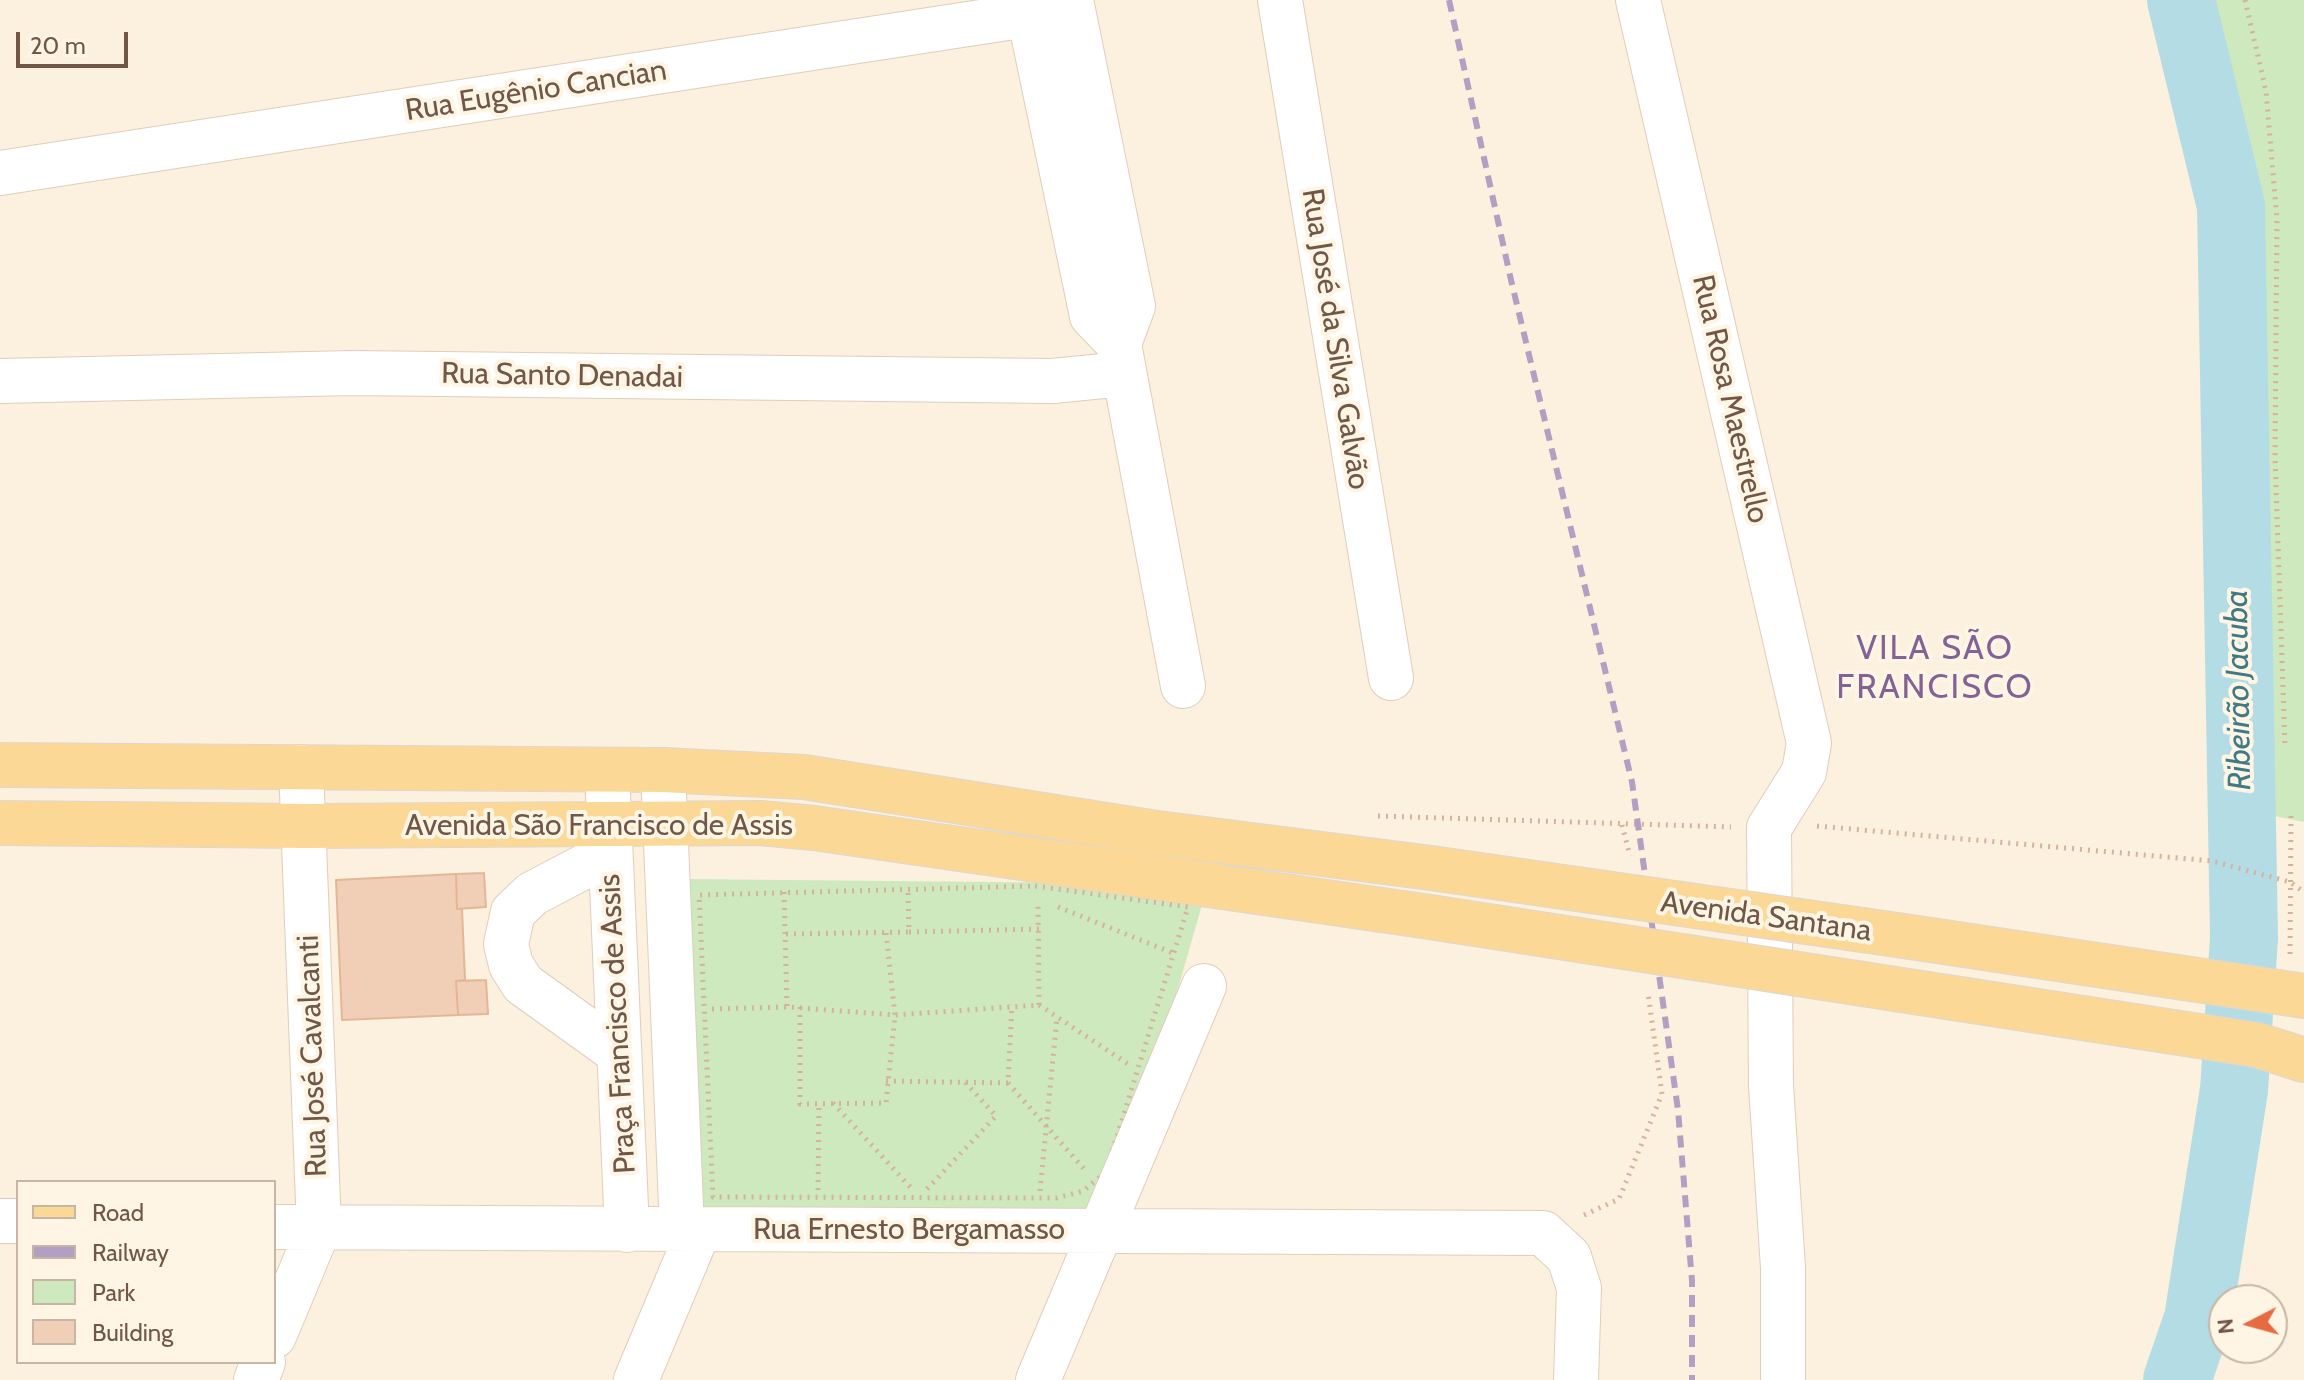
<!DOCTYPE html>
<html>
<head>
<meta charset="utf-8">
<style>
	body { margin:0 }
	#map { position:relative; width:2304px; height:1380px; overflow:hidden; background:#fcf1de; font-family:Cabin,sans-serif }
	canvas { display:block }
	.legend { position:absolute; left:16px; top:1180px; width:260px; height:184px; box-sizing:border-box; background:#fff5e4; border:2px solid #c7b6a5; margin:0; padding:10px 14px; list-style:none; font-size:24px; color:#725747 }
	.legend li { display:flex; align-items:center; gap:16px; height:40px }
	.legend b { width:40px; border:2px solid #c7b6a5 }
	.north { position:absolute; left:2208px; top:1284px; width:80px; height:80px; box-sizing:border-box; background:#fff5e4; border:2px solid #c7b6a5; border-radius:50%; rotate:264deg; font-size:22px; font-weight:700; line-height:32px; text-align:center; color:#725747 }
	.north::after { content:''; display:block; margin:auto; width:28px; height:36px; background:#e76b42; clip-path:polygon(50% 0,100% 100%,50% 72%,0 100%) }
	.scale { position:absolute; left:16px; top:32px; width:112px; height:36px; box-sizing:border-box; border:4px solid #725747; border-top:0; padding-left:10px; font-size:24px; line-height:28px; white-space:nowrap; color:#725747; -webkit-text-stroke:6px #fff5e4; paint-order:stroke }
</style>
</head>
<body>
<div id="map">
<canvas width="2304" height="1380"></canvas>
<ul class="legend">
<li><b style="height:10px;background:#fcd896"></b>Road</li>
<li><b style="height:10px;background:#b39fc4"></b>Railway</li>
<li><b style="height:22px;background:#cee9be"></b>Park</li>
<li><b style="height:22px;background:#f1cfb6"></b>Building</li>
</ul>
<div class="north">N</div>
<div class="scale">20 m</div>
</div>
<script>
const ctx = document.querySelector('canvas').getContext('2d');
ctx.lineJoin = 'round';
function fill(path, color) { ctx.fillStyle = color; ctx.fill(path, 'evenodd'); }
const poly = rows => new Path2D(rows.map(r => 'M' + r).join(''));
function strokePath(path, color, width, dash) { ctx.strokeStyle = color; ctx.lineWidth = width; ctx.lineCap = dash ? 'butt' : 'round'; ctx.setLineDash(dash || []); ctx.stroke(path); }
function label(font, color, halo, rows, align = 'center') {
  ctx.font = font + ' Cabin,sans-serif'; ctx.lineWidth = 8; ctx.setLineDash([]); ctx.textBaseline = 'middle'; ctx.strokeStyle = halo; ctx.fillStyle = color; for (const [text, x, y, turn = 0] of rows) {
    ctx.save(); ctx.translate(x, y); ctx.rotate((+turn || 0) * Math.PI / 180); ctx.textAlign = isNaN(turn) ? turn : align; if (halo) ctx.strokeText(text, 0, 0); ctx.fillText(text, 0, 0); ctx.restore();
  }
}
fill(poly([
	[2209,0,2304,0,2304,822,2264,814,2248,188,2230,78],
	[680,879,1208,884,1137,1131,1101,1203,1076,1214,697,1212]
]), '#cee9be');
strokePath(poly([
	[2177,1380,2198,1319,2234,1090,2244,938,2231,206,2181,0]
]), '#b4dce5', 68);
const building = poly([
	[484,873,486,907,457,909,456,874,484,873],
	[456,874,457,909,462,909,465,980,456,981,458,1015,342,1020,336,880,456,874],
	[486,980,488,1014,458,1015,456,981,486,980]
]);
fill(building, '#f1cfb6');
strokePath(building, '#e4b697', 2);
const minor = poly([
	[1026,0,1092,316,1119,344],
	[1071,0,1133,306,1119,344,1183,686],
	[1280,0,1391,678],
	[1638,0,1809,743,1804,772,1769,828,1771,1086,1783,1268,1783,1380],
	[0,173,1072,8],
	[0,381,352,373,1053,381,1123,374],
	[607,770,627,1230],
	[663,770,682,1230],
	[610,853,532,894,513,912,506,944,511,965,523,984,619,1053],
	[0,1221,18,1221],
	[274,1227,1543,1233,1569,1257,1579,1288,1576,1380],
	[274,1336,319,1228,301,767],
	[256,1380,263,1362],
	[636,1380,699,1230],
	[1038,1380,1204,986]
]);
const major = poly([
	[0,765,663,770,804,777,1150,832,1431,868],
	[0,823,306,826,760,823,814,828,1430,917],
	[1904,936,2304,996],
	[2257,1045,2304,1060]
]);
strokePath(minor, '#e0cdbb', 46);
strokePath(major, '#ddd7d3', 46);
strokePath(poly([
	[2245,0,2266,91,2277,220,2275,457,2285,747],
	[1378,816,1731,827],
	[1622,825,1630,856],
	[1817,826,2212,861,2290,882,2304,892],
	[1035,886,1188,907,1106,1172,1083,1191,1056,1198,713,1197,699,895,1035,886],
	[784,892,787,1007,895,1015,1039,1005,1038,902],
	[1058,907,1173,953],
	[909,932,1039,929],
	[786,934,909,932,908,888],
	[2290,954,2291,815],
	[1039,1005,1128,1064],
	[800,1007,800,1104,886,1103,895,1015,886,932],
	[712,1009,787,1007],
	[886,1081,1008,1083,1012,1005],
	[1008,1083,1085,1170],
	[833,1103,912,1189],
	[927,1189,996,1116,965,1082],
	[818,1190,819,1103],
	[1040,1191,1057,1017],
	[1584,1215,1619,1199,1662,1094,1648,993]
]), '#d5b29a', 5, [2, 6]);
strokePath(minor, '#fff', 44);
strokePath(major, '#fcd896', 44);
strokePath(poly([
	[1449,0,1511,280,1632,782,1678,1110,1692,1281,1692,1380]
]), '#b39fc4', 6, [12, 8]);
const majorBridge = poly([
	[1431,868,1904,936],
	[1430,917,2257,1045]
]);
strokePath(majorBridge, '#ddd7d3', 46, []);
strokePath(majorBridge, '#fcd896', 44);
label('30px', '#725747', '#fff5e4', [
	["Rua Eugênio Cancian",536,91,-9],
	["Rua José da Silva Galvão",1335,339,81],
	["Rua Santo Denadai",562,376,1],
	["Rua Rosa Maestrello",1730,399,77],
	["Avenida São Francisco de Assis",599,826],
	["Avenida Santana",1766,917,8],
	["Praça Francisco de Assis",618,1024,-93],
	["Rua José Cavalcanti",313,1056,-92],
	["Rua Ernesto Bergamasso",909,1230]
]);
label('italic 32px', '#417985', '#fff5e4', [
	["Ribeirão Jacuba",2239,690,-91]
]);
ctx.letterSpacing = '2px';
label('34px', '#856295', '#fff5e4', [
	["VILA SÃO",1935,649],
	["FRANCISCO",1935,688]
]);
ctx.letterSpacing = '0px';
</script>
</body>
</html>
